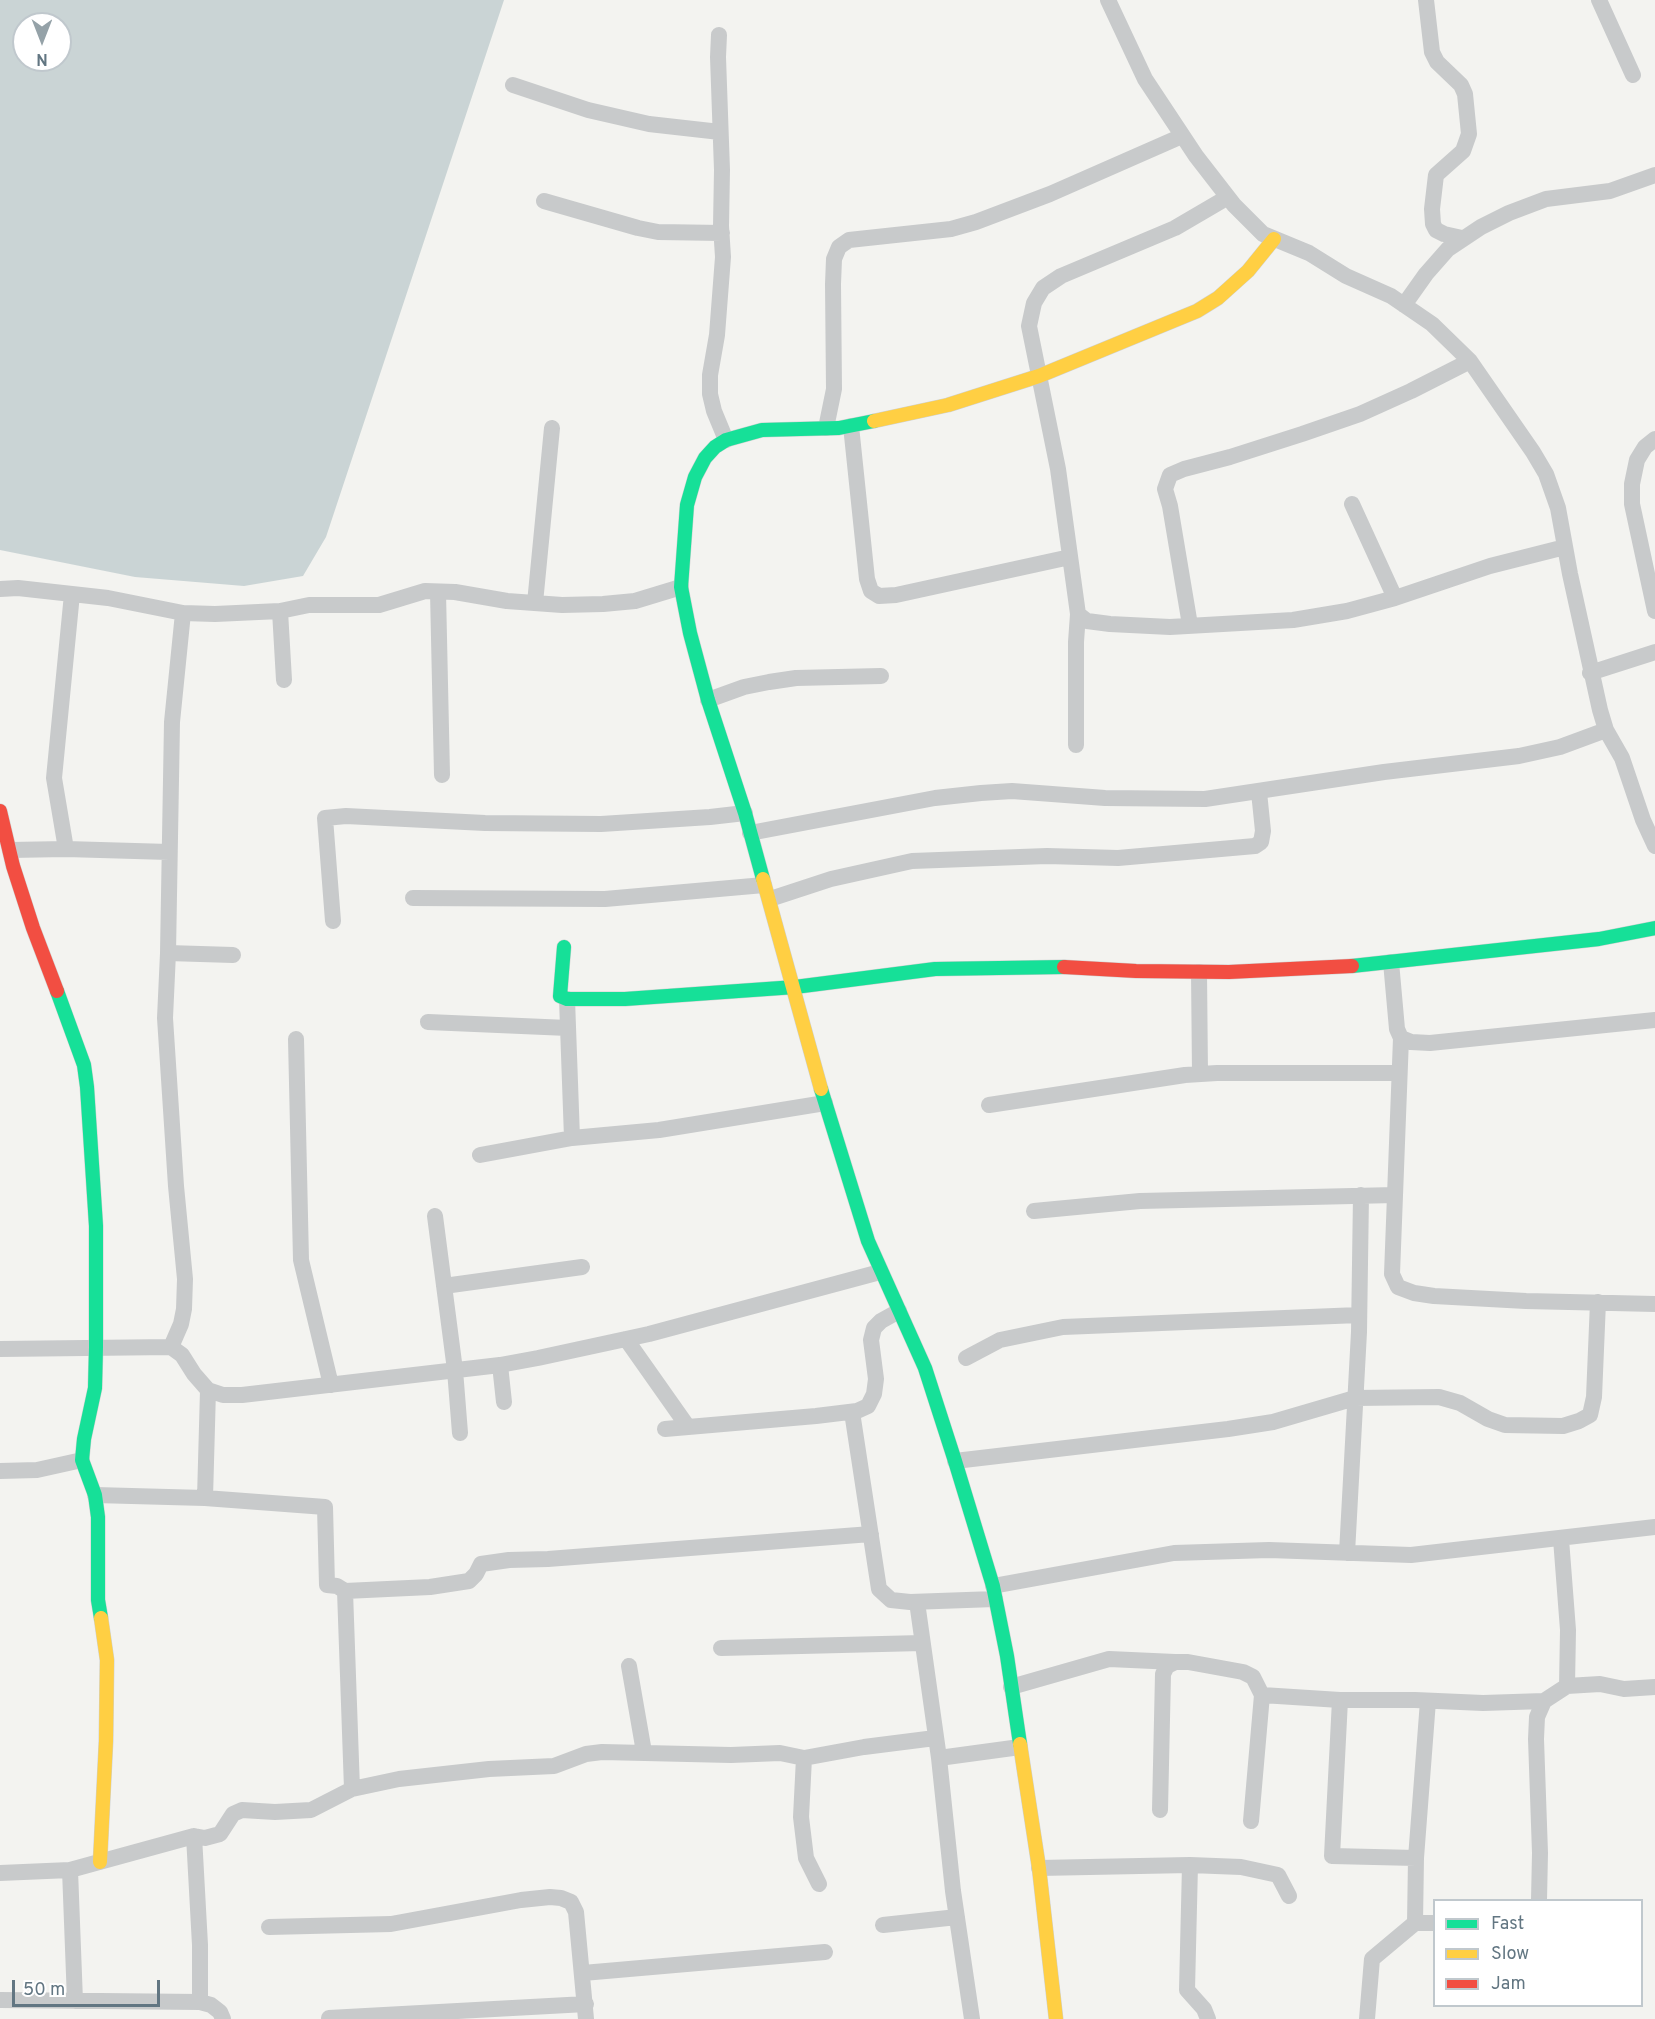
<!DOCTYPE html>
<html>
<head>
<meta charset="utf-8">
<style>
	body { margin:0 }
	#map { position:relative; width:1655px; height:2019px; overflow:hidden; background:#f3f3f0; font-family:Overpass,sans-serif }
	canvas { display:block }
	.legend { position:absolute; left:1433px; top:1899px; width:210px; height:108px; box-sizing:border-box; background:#fff; border:2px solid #c0c8cd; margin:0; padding:8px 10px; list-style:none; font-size:18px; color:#627682 }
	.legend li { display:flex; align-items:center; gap:12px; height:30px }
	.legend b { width:30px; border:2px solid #c0c8cd }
	.north { position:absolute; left:12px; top:12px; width:60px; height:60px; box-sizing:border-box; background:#fff; border:2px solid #c0c8cd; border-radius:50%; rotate:180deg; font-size:16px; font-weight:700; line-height:24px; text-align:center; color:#627682 }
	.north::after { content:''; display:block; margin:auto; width:21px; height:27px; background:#95a2a8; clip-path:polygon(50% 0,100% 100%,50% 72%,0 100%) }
	.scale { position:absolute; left:12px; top:1980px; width:148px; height:27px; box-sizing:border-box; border:3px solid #627682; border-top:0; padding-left:8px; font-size:18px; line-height:21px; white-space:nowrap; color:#627682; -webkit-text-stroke:4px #fff; paint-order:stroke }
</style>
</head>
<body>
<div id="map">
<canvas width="1655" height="2019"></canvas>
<ul class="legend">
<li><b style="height:8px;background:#16e098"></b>Fast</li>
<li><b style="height:8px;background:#ffcf43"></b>Slow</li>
<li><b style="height:8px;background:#f24e42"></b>Jam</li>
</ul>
<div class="north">N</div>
<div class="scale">50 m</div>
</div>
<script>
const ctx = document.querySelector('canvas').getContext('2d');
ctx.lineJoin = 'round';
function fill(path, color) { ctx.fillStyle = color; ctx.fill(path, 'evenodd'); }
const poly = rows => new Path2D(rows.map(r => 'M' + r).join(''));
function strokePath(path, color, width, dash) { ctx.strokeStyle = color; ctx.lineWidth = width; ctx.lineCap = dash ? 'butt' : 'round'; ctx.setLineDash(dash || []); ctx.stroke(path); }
fill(poly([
	[0,0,504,0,326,537,303,576,244,586,135,577,0,550],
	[24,24,60,24,60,60,24,60]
]), '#cad4d5');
const fast = poly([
	[763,879,745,813,708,700,690,633,681,587,687,505,695,477,705,458,715,447,726,440,762,430,839,428,874,421],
	[564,947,560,996,567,999,625,999,795,987,935,969,1064,967],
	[1352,966,1599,939,1655,928],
	[57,991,84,1065,87,1087,96,1226,96,1347,95,1388,84,1439,82,1460,95,1495,98,1517,98,1600,101,1618],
	[821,1089,868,1241,925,1368,955,1461,993,1586,1007,1656,1020,1744]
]);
const slow = poly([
	[874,421,948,405,1039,376,1197,311,1218,298,1248,271,1274,239],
	[763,879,821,1089],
	[1020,1744,1039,1868,1056,2019],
	[100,1862,106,1741,107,1660,101,1618]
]);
const jam = poly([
	[0,811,13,866,33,928,57,991],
	[1064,967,1136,971,1229,972,1352,966]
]);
strokePath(fast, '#cfd1d0', 15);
strokePath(slow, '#cfd1d0', 15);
strokePath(jam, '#cfd1d0', 15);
strokePath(poly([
	[1108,0,1145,79,1196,156,1234,205,1263,234,1309,253,1346,276,1391,296,1432,324,1470,361,1533,452,1546,474,1558,508,1570,574,1600,710,1606,730,1622,758,1643,820,1655,846],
	[1426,0,1432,52,1437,62,1461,85,1465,94,1469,134,1463,151,1436,175,1432,209,1433,224,1436,230,1444,234,1462,238],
	[1599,0,1633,75],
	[719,35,718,57,722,170,721,226,723,257,717,335,710,375,710,394,714,411,726,440],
	[513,85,588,110,649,124,720,132],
	[1228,197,1175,228,1061,276,1043,288,1034,303,1029,326,1058,469,1078,614,1087,621,1110,624,1170,627,1293,620,1347,611,1395,598,1490,566,1565,547],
	[544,201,638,228,658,232,722,233],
	[1404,305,1426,274,1448,249,1481,227,1509,213,1546,199,1610,191,1655,175],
	[851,426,867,579,871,591,879,596,896,595,1070,557],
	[826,428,834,389,833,284,834,259,839,247,849,240,951,229,976,222,1050,194,1182,136],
	[1655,439,1645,447,1637,460,1632,484,1632,504,1655,611],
	[1352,504,1395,598],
	[0,589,18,588,108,598,183,613,215,614,280,611,309,605,379,605,425,591,455,592,507,601,562,605,603,604,635,601,681,587],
	[438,592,442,775],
	[535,603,552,428],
	[280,611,284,680],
	[1190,625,1170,506,1165,489,1170,475,1184,469,1230,457,1302,434,1360,414,1411,391,1470,361],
	[1590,673,1655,652],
	[708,700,744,687,769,682,796,678,881,676],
	[1076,745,1076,642,1078,614],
	[750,833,935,798,981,793,1012,791,1105,798,1205,799,1384,772,1519,756,1560,747,1606,730],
	[66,849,54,778,72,594],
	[10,850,66,849,169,852],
	[413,898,605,899,764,885],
	[770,899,831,879,912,861,1047,856,1118,858,1255,846,1261,842,1263,831,1259,792],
	[333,921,325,818,346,816,485,823,601,824,710,817,745,813],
	[168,953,233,955],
	[1391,962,1397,1029,1401,1038,1411,1042,1430,1043,1655,1020],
	[1199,972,1200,1074],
	[567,999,572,1138],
	[428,1022,568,1028],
	[1401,1038,1392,1274,1398,1287,1414,1293,1434,1296,1526,1301,1655,1304],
	[296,1039,301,1260,331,1385],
	[989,1105,1185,1075,1217,1073,1399,1073],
	[480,1155,572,1138,659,1130,825,1103],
	[1034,1211,1140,1201,1395,1195],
	[435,1216,455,1370,460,1433],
	[444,1286,582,1267],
	[626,1339,688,1427],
	[171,1347,181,1324,184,1309,185,1279,176,1186,165,1018,168,953,172,722,183,613],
	[0,1349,171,1347,182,1355,194,1374,208,1390,223,1395,242,1395,500,1365,538,1358,649,1334,880,1272],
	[966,1358,1000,1340,1063,1327,1359,1315],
	[500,1365,504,1402],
	[852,1412,879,1589,891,1600,910,1602,995,1599],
	[665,1429,816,1416,857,1411,868,1406,874,1394,876,1379,871,1340,874,1328,881,1321,899,1311],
	[955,1461,1228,1429,1273,1422,1355,1398,1439,1397,1460,1403,1488,1419,1505,1425,1563,1426,1579,1421,1590,1415,1594,1397,1598,1302],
	[0,1471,37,1470,82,1460],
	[95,1495,205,1498,325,1507,327,1585,337,1586,345,1591,352,1789],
	[205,1498,208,1390],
	[1561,1539,1568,1630,1567,1686],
	[1347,1553,1359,1332,1361,1195],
	[993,1586,1174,1553,1269,1550,1411,1555,1655,1527],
	[345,1591,430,1587,469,1581,476,1574,481,1564,509,1560,548,1559,871,1534],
	[917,1602,939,1758,953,1891,972,2019],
	[721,1648,922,1643],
	[629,1666,644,1752],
	[1011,1687,1109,1659,1175,1662],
	[1340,1700,1332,1856,1416,1858],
	[1428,1701,1416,1858,1415,1923,1434,1923],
	[804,1758,801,1817,806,1858,819,1884],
	[939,1758,1020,1747],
	[1160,1810,1163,1674,1167,1666,1175,1662,1188,1662,1243,1672,1253,1677,1262,1695,1340,1700,1415,1700,1483,1703,1544,1701],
	[1251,1821,1262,1695],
	[194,1836,200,1945,200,2002,211,2005,220,2012,223,2019],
	[1190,1865,1187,1990,1204,2009,1208,2019],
	[1039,1868,1190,1865,1241,1867,1278,1875,1289,1896],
	[70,1870,75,2001],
	[0,1873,70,1870,194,1836,205,1838,220,1834,233,1814,242,1810,275,1812,311,1810,352,1789,399,1779,489,1769,554,1766,586,1754,602,1752,731,1755,780,1753,804,1758,864,1747,935,1738],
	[1539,1900,1540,1853,1536,1739,1537,1717,1544,1701,1567,1686,1600,1684,1624,1689,1655,1687],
	[883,1925,957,1917],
	[269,1927,391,1924,521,1900,550,1897,561,1898,571,1902,576,1912,586,2019],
	[583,1973,825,1952],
	[0,2000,200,2002],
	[329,2018,586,2004],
	[1367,2019,1372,1959,1415,1923]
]), '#c8cacb', 16);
strokePath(fast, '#16e098', 14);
strokePath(slow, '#ffcf43', 14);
strokePath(jam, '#f24e42', 14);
</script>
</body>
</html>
